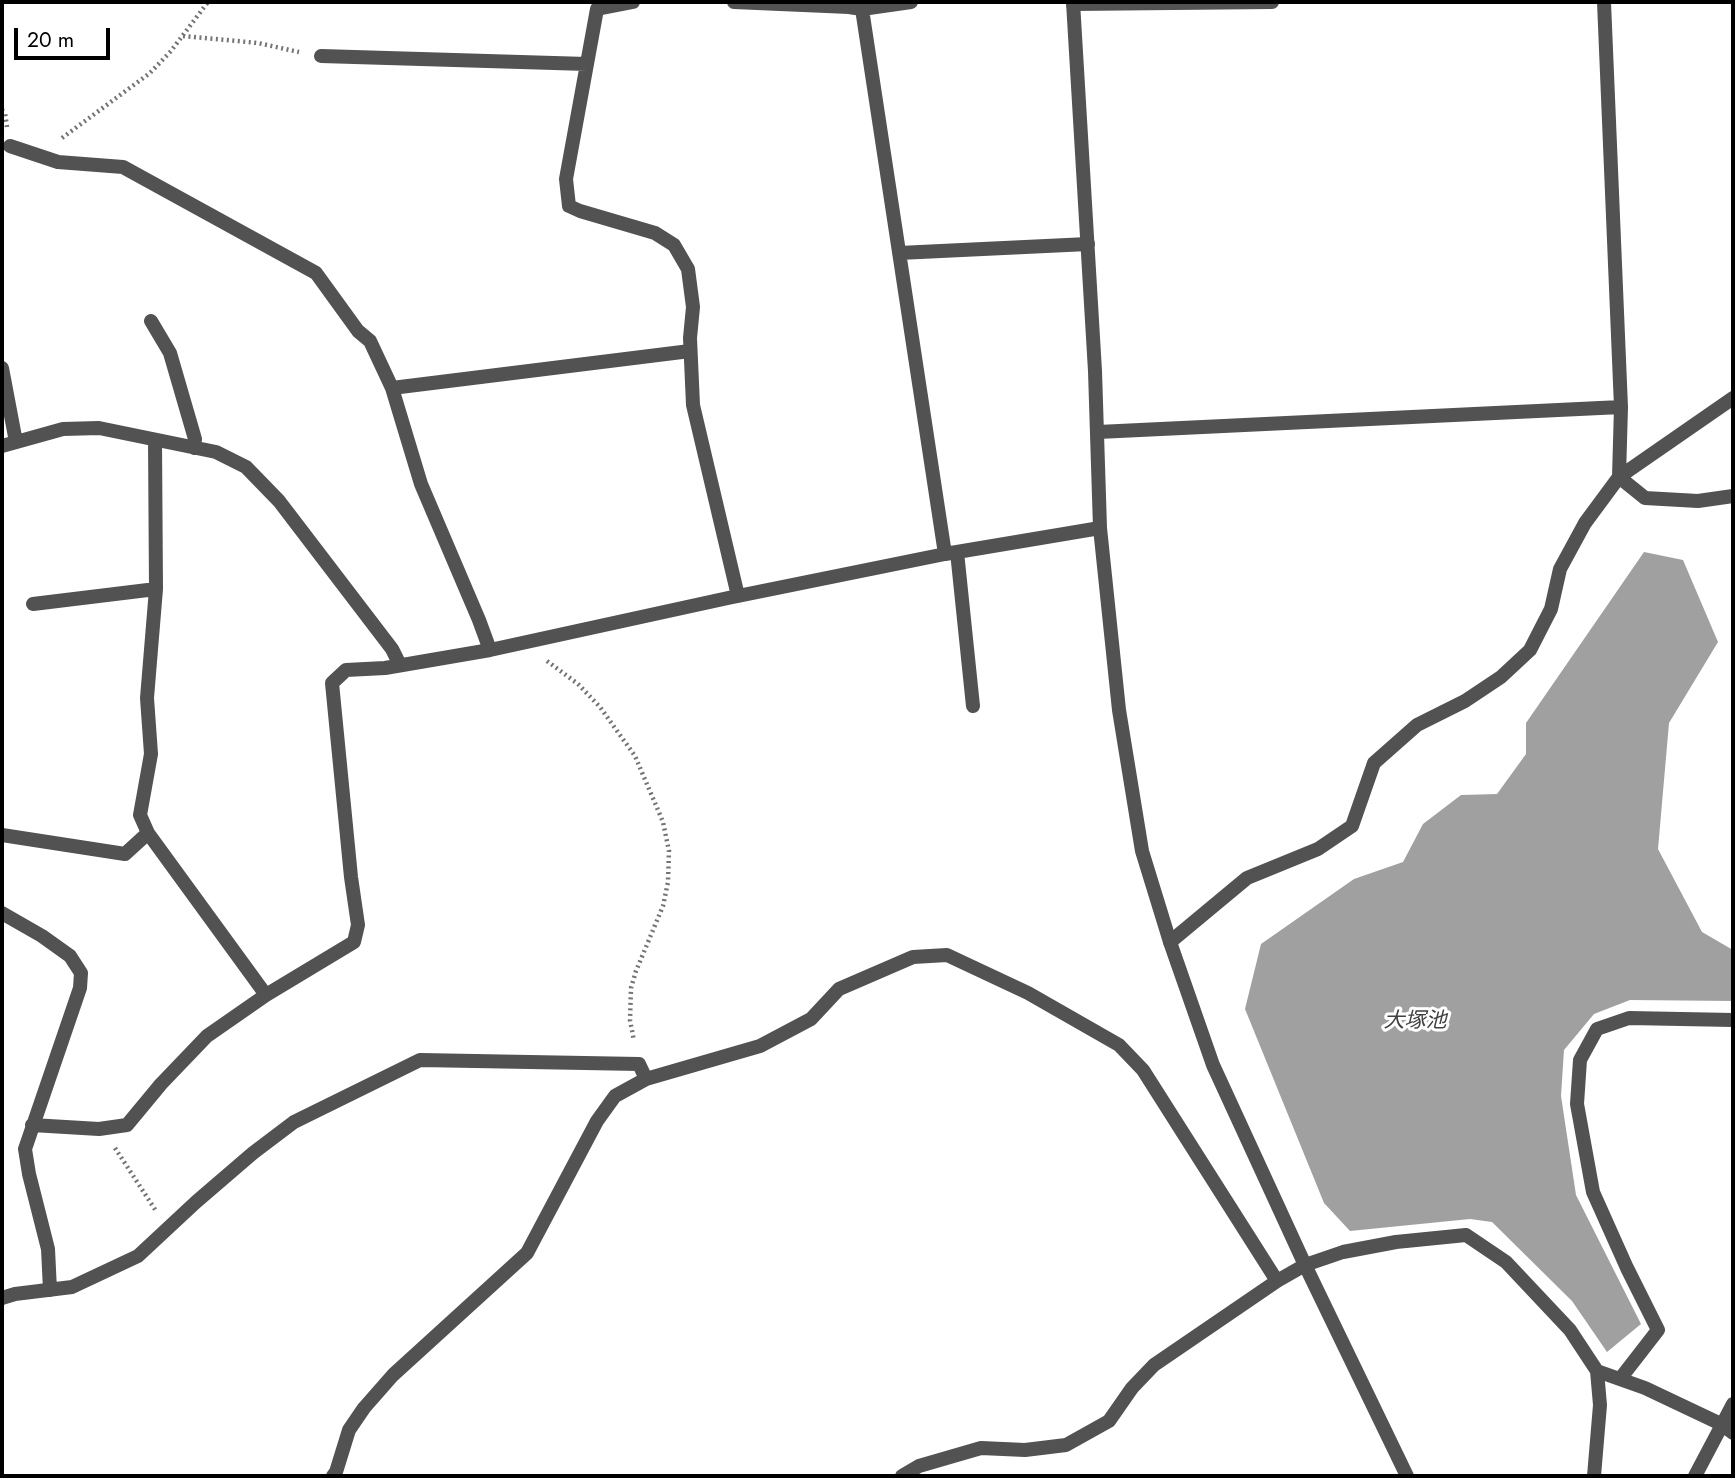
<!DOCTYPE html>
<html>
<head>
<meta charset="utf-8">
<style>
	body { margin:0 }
	#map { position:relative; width:1735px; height:1478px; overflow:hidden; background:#fff; font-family:Jost,sans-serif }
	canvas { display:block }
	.frame { position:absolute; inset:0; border:4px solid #000; pointer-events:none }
	.scale { position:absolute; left:14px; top:28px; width:96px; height:32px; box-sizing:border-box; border:4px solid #000; border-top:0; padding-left:9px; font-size:21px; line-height:24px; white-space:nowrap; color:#000; -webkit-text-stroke:5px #fff; paint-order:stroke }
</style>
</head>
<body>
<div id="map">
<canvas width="1735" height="1478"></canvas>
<div class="frame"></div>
<div class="scale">20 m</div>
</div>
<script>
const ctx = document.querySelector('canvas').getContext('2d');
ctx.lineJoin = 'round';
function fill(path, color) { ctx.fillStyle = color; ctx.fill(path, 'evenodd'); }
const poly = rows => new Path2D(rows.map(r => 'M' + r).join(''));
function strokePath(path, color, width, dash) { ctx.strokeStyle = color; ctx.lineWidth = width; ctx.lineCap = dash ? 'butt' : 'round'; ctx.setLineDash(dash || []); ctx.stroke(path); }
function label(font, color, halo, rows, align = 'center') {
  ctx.font = font + ' Jost,"Noto Sans JP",sans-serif'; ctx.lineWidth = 6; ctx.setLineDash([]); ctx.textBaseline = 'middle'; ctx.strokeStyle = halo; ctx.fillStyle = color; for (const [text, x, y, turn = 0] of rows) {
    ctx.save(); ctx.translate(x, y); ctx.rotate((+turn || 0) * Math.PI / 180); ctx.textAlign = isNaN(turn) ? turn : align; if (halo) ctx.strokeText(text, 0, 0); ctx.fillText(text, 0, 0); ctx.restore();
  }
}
fill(poly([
	[1644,552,1683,560,1718,642,1669,723,1658,849,1702,932,1733,950,1733,1001,1630,1000,1594,1014,1564,1050,1561,1096,1576,1195,1641,1324,1607,1352,1572,1301,1492,1222,1470,1219,1350,1231,1324,1203,1245,1009,1261,944,1354,879,1403,862,1423,824,1461,795,1497,794,1526,754,1526,723]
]), '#a0a0a0');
strokePath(poly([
	[183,36,258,43,299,52],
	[2,110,5,113,7,127],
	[62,138,150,73,171,51,208,2],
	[547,661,578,684,600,707,635,756,663,822,669,851,668,882,663,906,636,971,631,988,630,1020,634,1041],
	[115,1148,156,1211]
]), '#747474', 4.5, [2, 3.5]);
strokePath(poly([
	[633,2,597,9,566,179,569,206,580,211,655,233,674,245,688,269,693,307,690,338,693,405,738,596],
	[734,2,849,7,862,9],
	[1073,4,1272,2],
	[321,56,587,64],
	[10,146,58,162,123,167,316,273,358,331,370,341,392,388,421,484,479,620,490,650,728,598,945,554,862,9,911,2],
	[899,253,1088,244],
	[151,321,170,353,195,439,194,448],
	[2,368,16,442],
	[392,388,690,351],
	[1733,398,1619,477,1645,498,1698,501,1733,496],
	[1098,432,1621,407],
	[155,440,156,589,147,698,151,754,140,815,148,833,266,995],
	[2,446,63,429,99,428,216,452,246,467,279,501,392,649,400,665],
	[957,552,973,706],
	[945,554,1100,528],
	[33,604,156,589],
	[2,835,125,854,148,833],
	[2,913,42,936,70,956,81,973,80,988,25,1149,29,1174,48,1249,50,1290],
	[1170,942,1247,878,1318,849,1352,826,1374,763,1417,725,1465,701,1501,677,1530,650,1551,609,1560,569,1585,523,1619,477,1621,407,1604,2],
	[32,1125,99,1129,127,1125,161,1084,207,1036,266,995,354,942,358,925,351,877,332,683,346,670,385,668,490,650],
	[2,1298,15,1294,72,1287,138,1256,196,1202,253,1153,294,1122,420,1060,639,1064,646,1079],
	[1620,1379,1658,1330,1627,1268,1593,1192,1577,1104,1580,1060,1597,1029,1629,1018,1733,1020],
	[333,1476,336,1472,349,1430,364,1408,393,1375,527,1253,597,1121,615,1096,646,1079,760,1046,811,1019,839,989,913,957,947,955,1028,993,1119,1045,1143,1070,1277,1281],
	[902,1476,919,1466,981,1448,1025,1450,1066,1445,1109,1421,1132,1388,1154,1365,1277,1281,1305,1265,1343,1252,1396,1242,1466,1235,1506,1262,1570,1330,1597,1371,1645,1388,1721,1424,1733,1433],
	[1594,1476,1600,1405,1597,1371],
	[1695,1476,1733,1404]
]), '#525252', 14);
strokePath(poly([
	[1073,2,1095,371,1100,528,1119,710,1142,851,1170,942,1213,1065,1305,1265,1407,1476]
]), '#525252', 14);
label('italic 21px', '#414141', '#fff', [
	["大塚池",1415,1022]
]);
</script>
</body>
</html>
